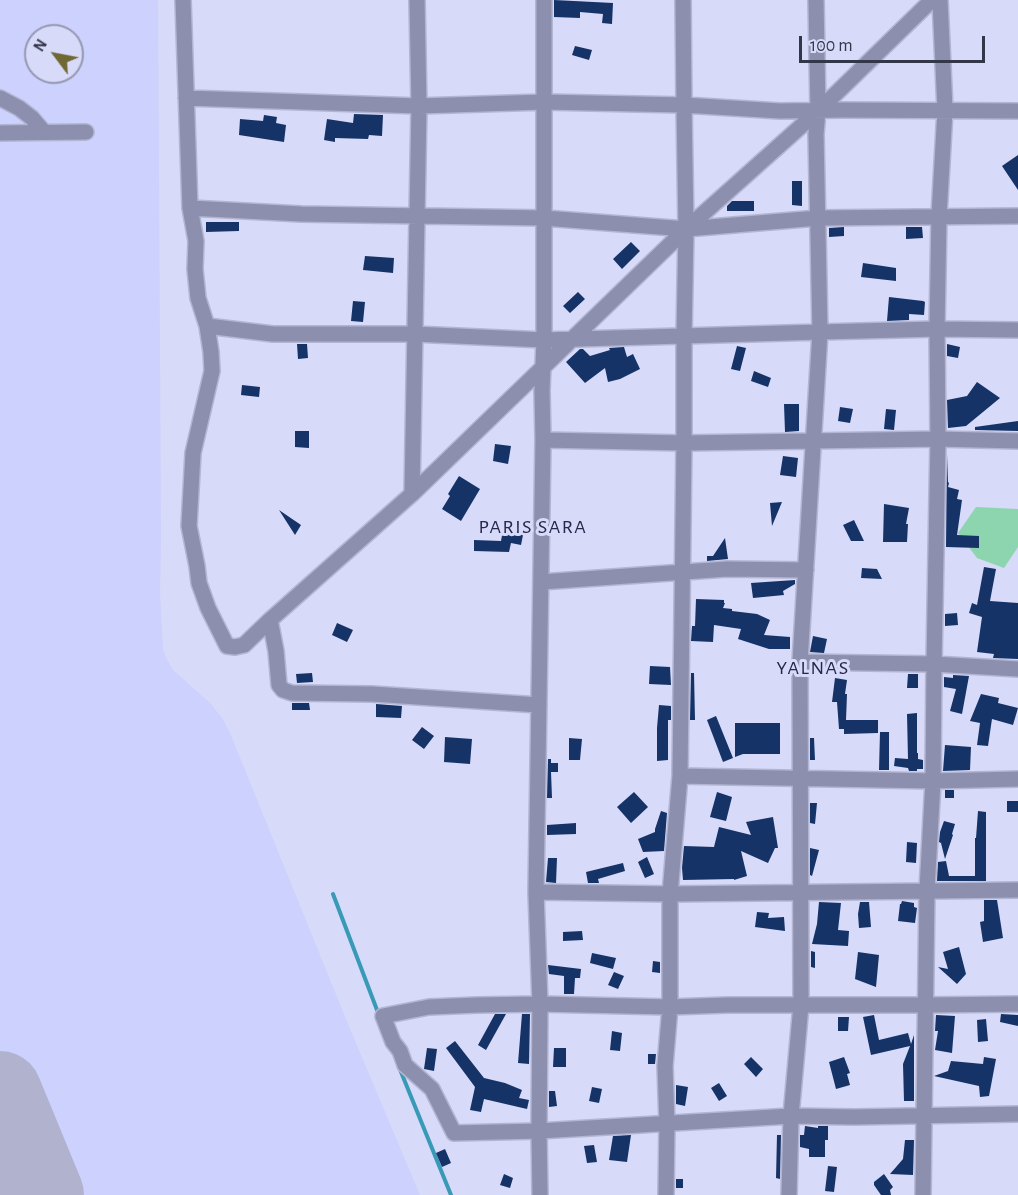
<!DOCTYPE html>
<html>
<head>
<meta charset="utf-8">
<style>
	body { margin:0 }
	#map { position:relative; width:1018px; height:1195px; overflow:hidden; background:#d7daf8; font-family:"Alegreya Sans",sans-serif }
	canvas { display:block }
	.north { position:absolute; left:24px; top:24px; width:60px; height:60px; box-sizing:border-box; background:#d7daf8; border:2px solid #9698b2; border-radius:50%; rotate:302deg; font-size:16px; font-weight:700; line-height:24px; text-align:center; color:#343649 }
	.north::after { content:''; display:block; margin:auto; width:21px; height:27px; background:#706834; clip-path:polygon(50% 0,100% 100%,50% 72%,0 100%) }
	.scale { position:absolute; left:799px; top:36px; width:186px; height:27px; box-sizing:border-box; border:3px solid #343649; border-top:0; padding-left:8px; font-size:18px; line-height:21px; white-space:nowrap; color:#343649; -webkit-text-stroke:4px #d7daf8; paint-order:stroke }
</style>
</head>
<body>
<div id="map">
<canvas width="1018" height="1195"></canvas>
<div class="north">N</div>
<div class="scale">100 m</div>
</div>
<script>
const ctx = document.querySelector('canvas').getContext('2d');
ctx.lineJoin = 'round';
function fill(path, color) { ctx.fillStyle = color; ctx.fill(path, 'evenodd'); }
const poly = rows => new Path2D(rows.map(r => 'M' + r).join(''));
function strokePath(path, color, width, dash) { ctx.strokeStyle = color; ctx.lineWidth = width; ctx.lineCap = dash ? 'butt' : 'round'; ctx.setLineDash(dash || []); ctx.stroke(path); }
function label(font, color, halo, rows, align = 'center') {
  ctx.font = font + ' "Alegreya Sans",sans-serif'; ctx.lineWidth = 6; ctx.setLineDash([]); ctx.textBaseline = 'middle'; ctx.strokeStyle = halo; ctx.fillStyle = color; for (const [text, x, y, turn = 0] of rows) {
    ctx.save(); ctx.translate(x, y); ctx.rotate((+turn || 0) * Math.PI / 180); ctx.textAlign = isNaN(turn) ? turn : align; if (halo) ctx.strokeText(text, 0, 0); ctx.fillText(text, 0, 0); ctx.restore();
  }
}
fill(poly([
	[0,0,158,0,161,538,160,593,163,649,166,658,173,670,210,703,222,718,230,733,350,1029,420,1195,0,1195],
	[36,36,72,36,72,72,36,72]
]), '#ccd1fe');
fill(poly([
	[976,507,1018,509,1018,547,1004,568,977,558,958,533]
]), '#8dd5ae');
strokePath(poly([
	[333,894,377,1010],
	[399,1067,451,1195]
]), '#389ab6', 4);
strokePath(poly([
	[0,1093,42,1195]
]), '#b0b2ce', 84);
fill(poly([
	[554,0,613,3,612,24,602,23,603,14,580,12,580,18,554,17],
	[575,46,592,50,589,60,572,55],
	[354,114,383,115,382,136,369,135,368,139,335,138,335,142,324,140,327,119,353,123],
	[264,115,277,117,276,123,286,125,284,142,239,135,240,119,263,121],
	[1018,155,1018,190,1002,166],
	[792,181,802,181,802,206,792,205],
	[732,201,754,201,754,211,727,211,727,206],
	[206,222,239,222,239,231,206,232],
	[844,227,844,236,829,237,829,228],
	[906,227,922,227,923,238,906,239],
	[631,242,640,251,622,269,613,259],
	[365,256,394,258,393,273,363,270],
	[863,263,896,268,896,281,861,277],
	[578,292,585,299,570,313,563,306],
	[889,297,923,301,925,302,924,315,909,314,909,320,887,321],
	[353,301,365,302,363,322,351,321],
	[297,344,307,344,308,358,298,359],
	[947,344,960,347,958,358,947,356],
	[737,346,746,348,740,371,731,369],
	[624,347,627,357,633,354,640,369,620,379,608,382,605,368,585,383,566,362,580,349,583,349,590,356,610,350,609,348],
	[754,371,771,378,768,387,751,381],
	[977,382,1000,398,966,426,948,428,947,400,967,396],
	[242,385,260,387,259,397,241,395],
	[784,404,799,404,799,431,785,432],
	[840,407,853,409,850,423,838,421],
	[886,409,896,410,894,430,884,429],
	[1018,421,1018,431,975,430,975,427],
	[295,431,309,431,309,448,295,447],
	[495,444,511,446,508,464,493,461],
	[947,455,948,482,949,483,948,487,959,490,957,499,962,500,957,535,979,536,979,548,946,547],
	[783,456,798,458,796,477,780,475],
	[459,476,480,489,461,521,442,509,450,496,448,494],
	[782,502,772,526,770,503],
	[884,504,909,508,906,524,908,524,907,542,883,542],
	[279,510,301,525,295,535],
	[854,520,864,541,851,541,843,525],
	[503,530,523,535,521,545,511,543,509,552,474,551,474,540,501,541],
	[725,538,728,559,707,561,707,556,713,556],
	[984,567,996,569,990,601,1018,603,1018,659,993,658,994,654,977,652,982,617,969,613,972,603,977,605],
	[862,568,877,569,882,579,861,578],
	[795,580,795,584,783,591,784,595,753,598,751,583],
	[696,599,724,600,724,603,725,603,723,608,732,609,732,611,757,614,770,620,764,635,790,637,790,649,769,649,738,639,741,629,714,625,713,642,691,641,692,626,695,626],
	[957,613,958,625,945,626,945,614],
	[337,623,353,630,347,642,332,635],
	[813,636,827,639,824,653,810,652],
	[650,666,670,667,671,685,649,684],
	[312,673,313,682,297,683,296,674],
	[691,673,694,673,695,720,690,720],
	[908,674,918,674,918,688,907,688],
	[953,675,969,676,962,714,950,711,956,689,944,687,944,677,953,678],
	[835,678,847,680,845,694,847,694,846,720,878,720,878,733,844,734,844,729,839,729,837,702,832,702],
	[981,694,999,698,998,703,1018,708,1013,725,992,719,988,746,977,745,980,723,970,721],
	[292,703,309,703,310,710,292,710],
	[376,704,402,706,401,718,376,717],
	[659,705,671,706,671,720,668,720,668,760,657,761,657,728],
	[917,713,917,753,918,753,918,759,923,760,923,769,917,769,917,771,909,771,908,768,894,766,895,758,908,759,907,714],
	[716,716,733,758,723,762,707,720],
	[735,723,780,723,780,754,743,754,735,757],
	[422,727,434,736,424,749,412,740],
	[880,732,889,732,889,770,879,770],
	[445,737,472,739,470,764,444,762],
	[569,738,582,739,580,760,569,760],
	[810,738,814,738,815,760,810,760],
	[945,745,971,747,970,770,943,771],
	[548,759,551,759,551,763,558,763,558,772,551,772,552,798,547,798],
	[945,790,954,790,954,798,945,798],
	[634,792,648,807,631,823,617,807],
	[717,792,732,797,726,821,710,817],
	[1007,801,1018,801,1018,812,1007,812],
	[810,803,817,803,815,824,810,823],
	[661,811,667,813,664,851,643,852,638,839,655,832,655,829],
	[978,811,986,812,986,881,937,881,938,862,946,861,949,876,975,876,975,838,976,838],
	[773,817,778,848,775,848,768,863,741,851,747,876,734,880,734,879,683,880,682,868,684,846,714,847,719,827,751,835,746,822],
	[944,821,955,824,952,834,953,835,945,859,941,843,939,842,940,832],
	[576,823,576,834,547,835,547,825],
	[907,842,917,843,916,863,906,862],
	[810,848,819,850,812,876,810,875],
	[647,857,654,874,645,878,638,862],
	[548,858,557,858,556,883,546,882],
	[623,863,625,871,598,879,599,883,588,883,586,872],
	[984,900,997,900,1003,938,983,942,980,922,984,921],
	[902,901,914,903,914,907,917,908,915,923,898,921,900,904,901,904],
	[819,902,841,903,838,930,849,931,848,946,812,944,817,924],
	[860,902,869,902,871,927,859,928,858,914],
	[757,912,769,913,768,918,784,917,785,931,755,927],
	[582,931,583,940,563,941,563,932],
	[959,947,966,974,957,984,938,967,948,969,943,952],
	[811,951,815,952,815,968,811,967],
	[858,952,879,955,876,987,855,979],
	[592,953,616,958,613,969,590,963],
	[653,961,660,962,660,973,652,972],
	[548,965,581,969,580,978,575,978,574,994,564,994,564,976,549,974],
	[614,972,624,976,618,989,608,985],
	[495,1014,506,1014,486,1050,478,1045],
	[522,1014,530,1014,529,1064,518,1063],
	[1001,1014,1018,1015,1018,1026,1000,1022],
	[874,1015,879,1040,908,1033,911,1044,914,1035,914,1101,904,1101,903,1064,910,1046,871,1055,863,1017],
	[936,1015,955,1016,952,1053,935,1050,938,1031,935,1031],
	[838,1017,849,1017,848,1031,838,1031],
	[986,1019,988,1041,978,1042,977,1020],
	[612,1031,622,1033,620,1051,610,1050],
	[455,1041,484,1078,505,1083,522,1090,519,1098,529,1100,527,1109,484,1099,481,1112,470,1110,475,1087,446,1048],
	[427,1048,437,1049,434,1071,424,1069],
	[554,1048,566,1048,566,1067,553,1067],
	[648,1054,656,1054,655,1064,648,1064],
	[751,1057,763,1069,756,1077,744,1064],
	[844,1057,850,1073,847,1074,850,1085,836,1089,829,1062],
	[984,1057,996,1059,989,1096,980,1097,979,1086,934,1076,948,1071,951,1061,983,1064],
	[719,1083,727,1096,719,1101,711,1088],
	[676,1085,688,1087,685,1106,676,1104],
	[592,1087,602,1089,599,1103,589,1101],
	[549,1091,555,1091,557,1106,549,1107],
	[805,1126,818,1128,818,1126,828,1126,828,1140,825,1140,825,1157,809,1157,809,1149,800,1147,800,1135,804,1135],
	[631,1135,627,1162,609,1160,613,1136],
	[777,1135,781,1135,780,1179,776,1178],
	[905,1140,914,1140,913,1175,890,1174,903,1159],
	[594,1145,597,1162,587,1163,584,1146],
	[445,1149,451,1163,442,1167,436,1153],
	[828,1166,837,1167,834,1192,825,1191],
	[504,1174,513,1178,510,1188,500,1185],
	[884,1174,893,1187,890,1190,891,1195,881,1195,874,1185,874,1182],
	[676,1179,683,1179,683,1188,676,1188]
]), '#153367');
const minor = poly([
	[183,0,190,208,196,241,195,269,198,298,207,326,211,352,212,371,193,453,189,526,197,566,199,583,208,608,227,646,235,647,244,645,270,620,412,494,686,229,818,111,932,0],
	[0,98,19,108,32,118,44,132],
	[186,98,419,106,544,102,684,105,780,111,842,110,1018,111],
	[0,133,86,132],
	[190,208,301,214,544,218,686,229,818,218,1018,216],
	[207,326,273,334,414,334,544,340,820,332,937,329,1018,330],
	[543,440,684,443,938,439,1018,441],
	[412,494,419,106,417,0],
	[541,582,727,569,806,570],
	[270,620,276,651,279,685,283,690,292,693,372,694,539,705],
	[800,662,934,664,1018,669],
	[680,776,933,781,1018,779],
	[536,892,670,894,1018,890],
	[1018,1004,926,1005,727,1005,670,1007,540,1004,477,1005,429,1007,383,1016,393,1042,400,1051,405,1065,432,1089,454,1133,539,1131,791,1116,854,1117,1018,1114],
	[540,1195,539,1131,540,1004,536,892,543,440,542,391,544,340,544,0],
	[666,1195,667,1124,665,1066,670,1007,670,894,680,776,684,443,684,337,686,229,684,105,683,0],
	[789,1195,791,1116,801,1005,800,662,820,332,816,134,818,111,816,0],
	[923,1195,927,890,933,781,934,664,938,439,937,329,939,216,945,110,940,0]
]);
strokePath(minor, '#b3b6d2', 18);
strokePath(minor, '#8c8fad', 15);
ctx.letterSpacing = '1.5px';
label('20px', '#26274d', '#d7daf8', [
	["PARIS SARA",533,527],
	["YALNAS",813,668]
]);
ctx.letterSpacing = '0px';
</script>
</body>
</html>
